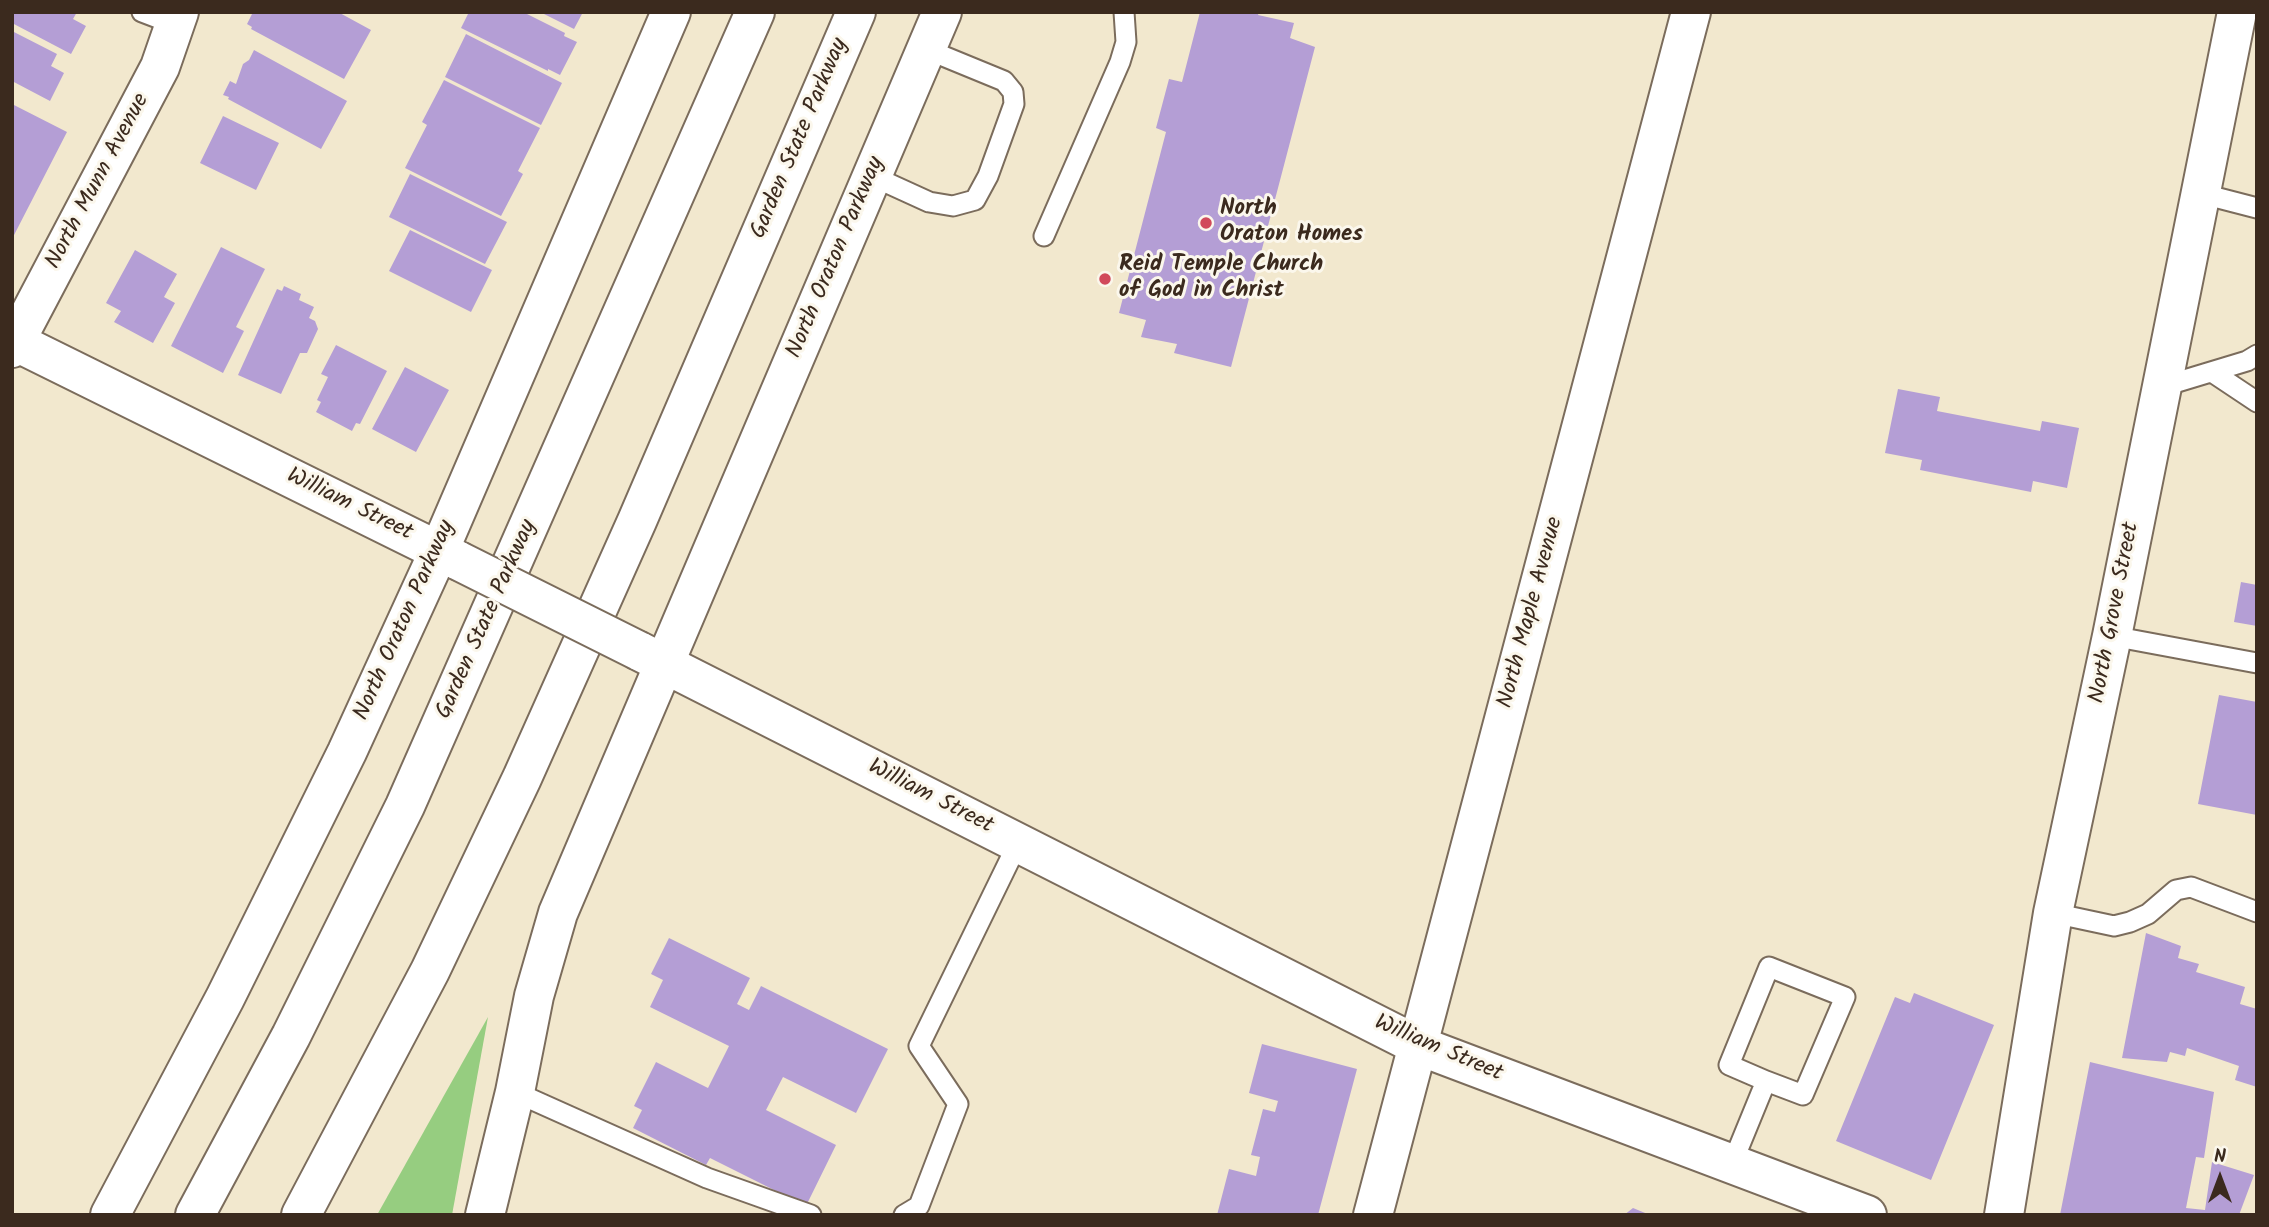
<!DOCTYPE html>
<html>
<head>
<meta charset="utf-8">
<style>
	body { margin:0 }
	#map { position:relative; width:2269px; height:1227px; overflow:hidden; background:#f2e8ce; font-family:Kalam,sans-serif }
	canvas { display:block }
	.frame { position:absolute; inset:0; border:14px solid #3b2a1e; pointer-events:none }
	.north { position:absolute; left:2185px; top:1143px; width:70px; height:70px; -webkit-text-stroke:5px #fbf7ec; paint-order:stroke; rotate:0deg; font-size:19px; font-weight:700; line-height:28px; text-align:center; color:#3b2a1e }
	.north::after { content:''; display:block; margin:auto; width:24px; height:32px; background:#3b2a1e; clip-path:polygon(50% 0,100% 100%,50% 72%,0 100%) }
</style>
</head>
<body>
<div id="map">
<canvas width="2269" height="1227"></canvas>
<div class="frame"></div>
<div class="north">N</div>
</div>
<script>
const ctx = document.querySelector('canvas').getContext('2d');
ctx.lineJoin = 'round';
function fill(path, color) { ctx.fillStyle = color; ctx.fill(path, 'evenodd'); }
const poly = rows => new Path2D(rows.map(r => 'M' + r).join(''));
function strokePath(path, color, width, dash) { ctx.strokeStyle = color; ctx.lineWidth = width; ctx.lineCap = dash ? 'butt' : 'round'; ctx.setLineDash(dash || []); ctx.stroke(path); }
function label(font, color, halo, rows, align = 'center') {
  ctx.font = font + ' Kalam,sans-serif'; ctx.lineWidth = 6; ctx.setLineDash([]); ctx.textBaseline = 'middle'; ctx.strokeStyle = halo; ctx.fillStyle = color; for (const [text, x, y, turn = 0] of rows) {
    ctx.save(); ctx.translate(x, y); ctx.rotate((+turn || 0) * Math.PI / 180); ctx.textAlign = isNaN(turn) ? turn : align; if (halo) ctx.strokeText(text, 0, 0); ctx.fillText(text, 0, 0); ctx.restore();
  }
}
fill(poly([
	[488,1017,452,1215,377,1215]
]), '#96cd80');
fill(poly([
	[12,12,77,12,73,19,86,26,71,54,12,23],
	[253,12,338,12,371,30,344,79,251,29,252,27,247,24],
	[469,12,523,12,565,33,564,36,577,42,560,75,548,69,548,71,461,28],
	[540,12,583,12,574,29],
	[1200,12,1259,12,1258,15,1294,23,1290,38,1315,47,1231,367,1174,353,1177,344,1141,337,1146,320,1119,313,1166,132,1156,128,1169,79,1182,82],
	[12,31,57,54,51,66,64,73,50,101,12,81],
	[466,34,562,83,541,125,445,77],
	[254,50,347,101,321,149,228,99,229,97,223,95,230,81,236,84,243,64,249,60],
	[444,80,540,128,518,171,523,174,501,216,405,168,427,125,422,122],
	[12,104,67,132,12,239],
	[223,116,279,143,256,190,200,163],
	[410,174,507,222,485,264,389,217],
	[410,230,492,270,471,312,389,271],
	[221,247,265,269,236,327,244,331,223,373,171,346],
	[135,250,177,274,164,297,175,303,153,343,114,322,121,311,106,303],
	[284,286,301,294,299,300,314,307,309,318,315,321,318,329,307,353,300,353,281,394,238,375,277,289,282,291],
	[336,345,387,371,360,424,356,423,352,431,316,412,321,402,317,400,328,377,321,374],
	[405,367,449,390,416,452,372,429],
	[1898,389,1940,397,1937,411,2040,431,2042,421,2079,428,2067,488,2033,481,2031,492,1920,470,1922,460,1885,453],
	[2241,582,2257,585,2257,626,2234,622],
	[2219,695,2257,702,2257,815,2198,804],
	[2146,933,2181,946,2178,958,2199,964,2196,972,2245,987,2240,1004,2257,1009,2257,1087,2235,1080,2239,1066,2187,1048,2185,1056,2170,1052,2167,1062,2122,1058],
	[669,938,750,978,737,1004,749,1010,761,986,888,1049,856,1113,783,1077,766,1110,836,1145,806,1206,710,1158,706,1165,633,1128,642,1110,634,1106,656,1062,708,1088,729,1046,650,1007,663,980,651,974],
	[1914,993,1994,1025,1931,1180,1836,1141,1895,997,1910,1003],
	[1262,1044,1357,1069,1318,1215,1217,1215,1229,1169,1256,1176,1260,1157,1251,1155,1263,1109,1275,1112,1278,1101,1249,1093],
	[2090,1062,2214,1092,2204,1158,2196,1157,2186,1208,2205,1210,2212,1162,2254,1175,2239,1215,2060,1215],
	[1633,1208,1650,1215,1624,1215]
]), '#b49ed5');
const service = poly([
	[142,12,176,25],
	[872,176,929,202,953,206,975,200,988,176,1014,104,1013,92,1004,81,926,49],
	[2199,193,2257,208],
	[1044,236,1120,62,1126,42,1124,12],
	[2212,372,2257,402],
	[2161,387,2247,361,2257,355],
	[2112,636,2257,663],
	[2053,913,2114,926,2130,922,2148,914,2176,890,2191,887,2257,912],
	[515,1092,707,1178,811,1215],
	[1732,1164,1766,1081,1803,1095,1845,997,1769,967,1729,1065,1766,1081],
	[904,1215,919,1206,958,1104,919,1046,1018,843]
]);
const minor = poly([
	[1373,1215,1691,12]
]);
const tertiary = poly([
	[12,340,459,561],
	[639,651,1417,1045,1867,1215]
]);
const secondary = poly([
	[12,348,160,67,179,12],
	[110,1215,225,998,347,752,439,551,671,12],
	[485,1215,515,1092,534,996,558,913,942,12],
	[2004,1215,2053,913,2112,636,2237,12]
]);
const motorway = poly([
	[195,1215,291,1036,405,806,755,12],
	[301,1215,430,971,522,778,637,521,856,12]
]);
strokePath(service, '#7b6c5c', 23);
strokePath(minor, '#7b6c5c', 42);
strokePath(tertiary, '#7b6c5c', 42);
strokePath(secondary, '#7b6c5c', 42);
strokePath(motorway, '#7b6c5c', 42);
strokePath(service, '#fff', 19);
strokePath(minor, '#fff', 38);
strokePath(tertiary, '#fff', 38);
strokePath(secondary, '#fff', 38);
strokePath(motorway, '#fff', 38);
const tertiaryBridge = poly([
	[459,561,639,651]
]);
strokePath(tertiaryBridge, '#7b6c5c', 42, []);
strokePath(tertiaryBridge, '#fff', 38);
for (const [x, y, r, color] of [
	[1206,223,7,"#d1495b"],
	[1105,279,7,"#d1495b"]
]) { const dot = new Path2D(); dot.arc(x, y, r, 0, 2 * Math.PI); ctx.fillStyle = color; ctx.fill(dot); strokePath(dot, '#fbf7ec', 2.5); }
label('23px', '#3b2a1e', '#fbf7ec', [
	["Garden State Parkway",801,139,-67],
	["North Munn Avenue",99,182,-62],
	["North Oraton Parkway",837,258,-67],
	["William Street",349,506,26],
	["North Maple Avenue",1532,613,-75],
	["North Grove Street",2116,613,-79],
	["Garden State Parkway",488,620,-66],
	["North Oraton Parkway",406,621,-66],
	["William Street",930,798,27],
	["William Street",1438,1050,23]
]);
label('bold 23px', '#3b2a1e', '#fbf7ec', [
	["North",1220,210],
	["Oraton Homes",1220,236],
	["Reid Temple Church",1119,266],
	["of God in Christ",1119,292]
], 'left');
</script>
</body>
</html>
